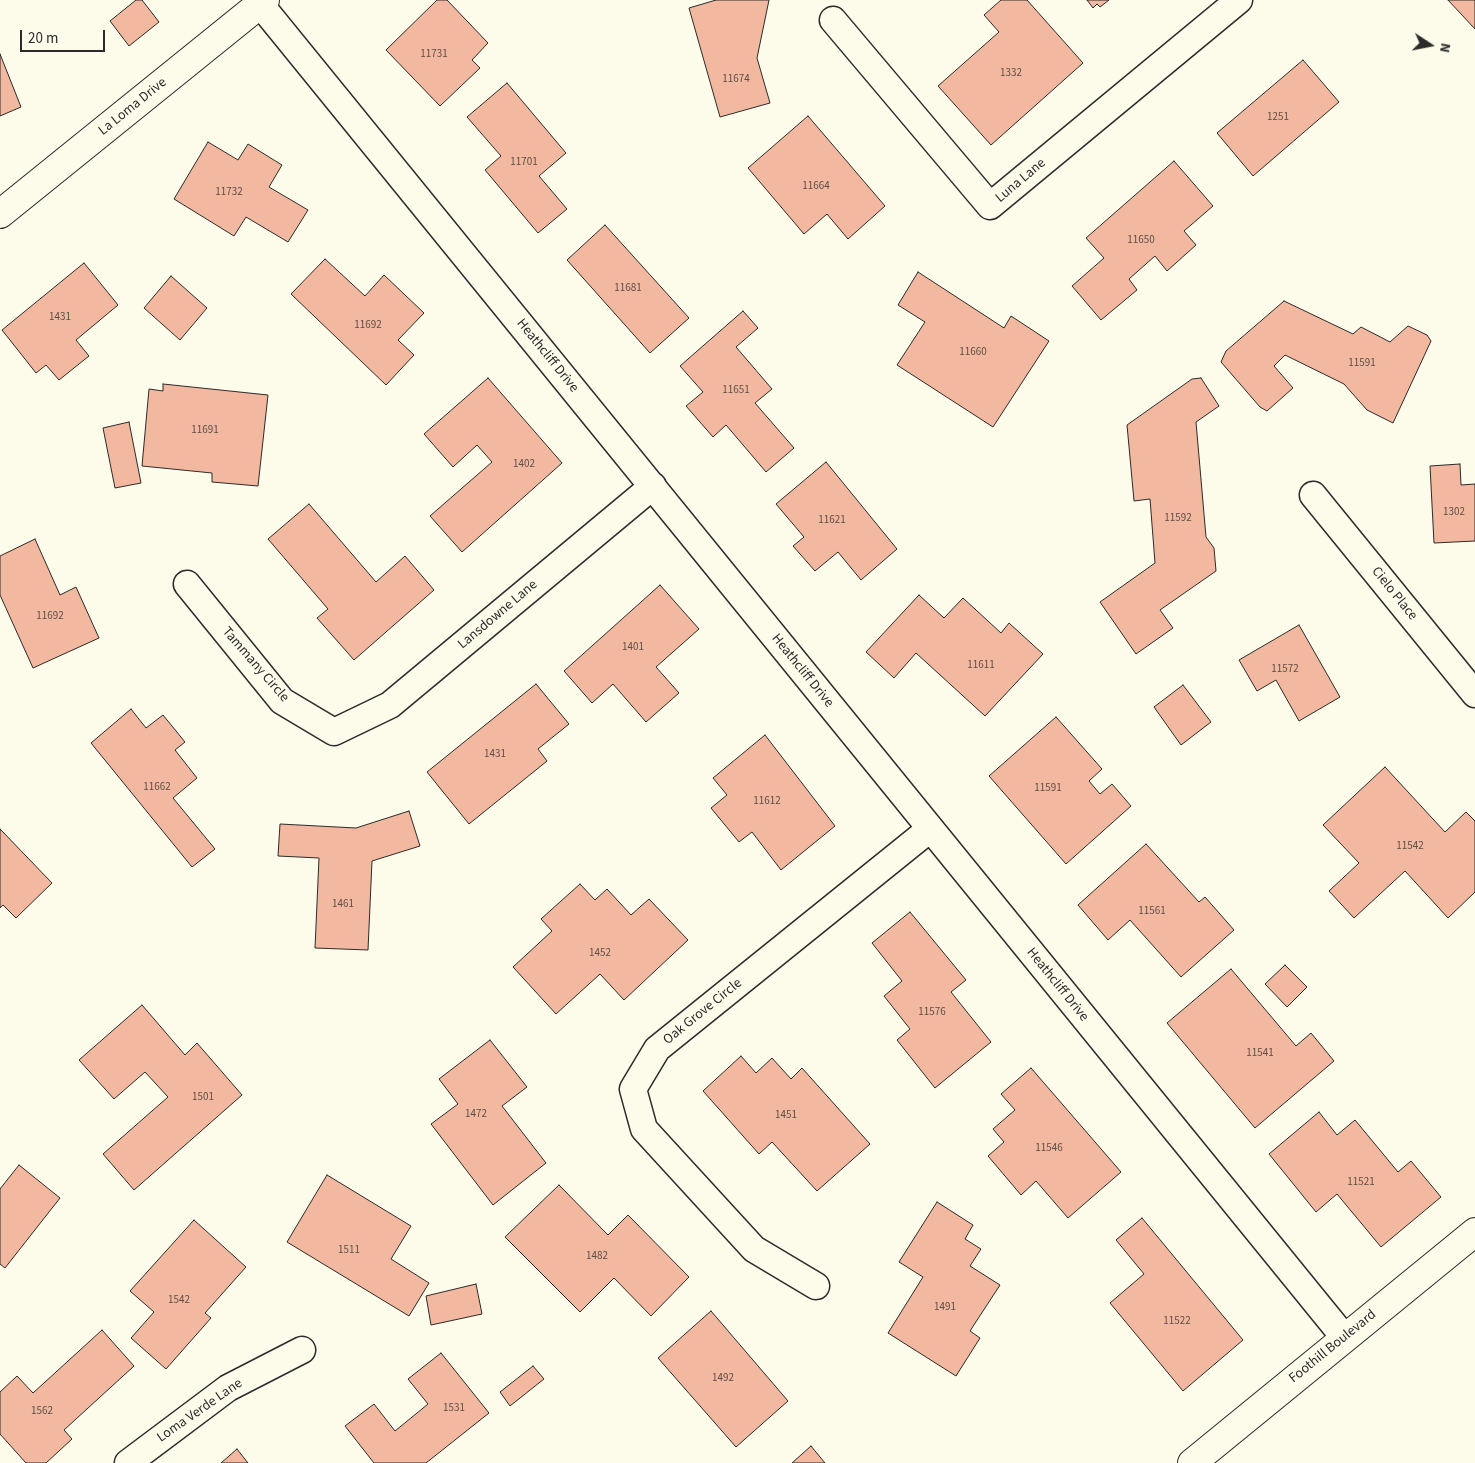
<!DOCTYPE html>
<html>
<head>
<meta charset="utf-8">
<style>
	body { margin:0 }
	#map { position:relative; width:1475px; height:1463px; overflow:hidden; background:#fdfbea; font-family:"Source Sans 3",sans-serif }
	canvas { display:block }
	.north { position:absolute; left:1405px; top:20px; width:50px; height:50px; -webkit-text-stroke:4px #fdfbea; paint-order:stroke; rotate:101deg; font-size:14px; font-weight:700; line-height:20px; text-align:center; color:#2b2b2b }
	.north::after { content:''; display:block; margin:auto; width:18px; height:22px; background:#2b2b2b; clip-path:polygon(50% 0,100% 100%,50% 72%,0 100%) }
	.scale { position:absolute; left:20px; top:30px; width:85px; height:22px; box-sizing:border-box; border:2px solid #2b2b2b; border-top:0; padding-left:6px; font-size:15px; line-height:18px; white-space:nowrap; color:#2b2b2b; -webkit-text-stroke:4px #fdfbea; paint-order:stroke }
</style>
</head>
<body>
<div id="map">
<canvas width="1475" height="1463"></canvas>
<div class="north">N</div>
<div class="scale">20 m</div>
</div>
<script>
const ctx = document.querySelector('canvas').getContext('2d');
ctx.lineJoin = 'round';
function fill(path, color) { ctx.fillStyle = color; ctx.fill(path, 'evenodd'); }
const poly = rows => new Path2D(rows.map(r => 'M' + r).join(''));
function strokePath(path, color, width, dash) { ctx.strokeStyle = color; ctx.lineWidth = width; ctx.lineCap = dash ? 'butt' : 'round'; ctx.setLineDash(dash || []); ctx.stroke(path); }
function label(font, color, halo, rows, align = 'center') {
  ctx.font = font + ' "Source Sans 3",sans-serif'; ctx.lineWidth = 4; ctx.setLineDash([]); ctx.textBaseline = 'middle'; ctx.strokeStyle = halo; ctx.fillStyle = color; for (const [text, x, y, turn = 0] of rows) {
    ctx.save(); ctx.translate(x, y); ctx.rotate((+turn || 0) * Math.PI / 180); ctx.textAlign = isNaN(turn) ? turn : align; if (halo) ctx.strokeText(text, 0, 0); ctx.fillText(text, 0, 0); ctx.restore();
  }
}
const building = poly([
	[136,0,142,0,159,22,129,46,110,21,136,0],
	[437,0,447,0,488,43,472,60,480,68,440,106,386,50,437,0],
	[716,0,769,0,757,58,770,103,720,117,689,8,716,0],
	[1001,0,1027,0,1083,63,991,145,938,86,999,32,984,15,1001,0],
	[1087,0,1109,0,1100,7,1097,4,1093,8,1087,0],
	[1448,0,1475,0,1475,29,1448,0],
	[0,54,21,107,0,116,0,54],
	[1303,60,1339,102,1253,176,1217,133,1303,60],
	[507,83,566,153,539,176,567,209,538,233,485,170,501,156,467,117,507,83],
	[808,116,885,206,848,239,827,214,804,234,748,168,808,116],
	[208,142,238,160,248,144,282,165,269,187,308,210,288,242,246,217,234,236,174,199,208,142],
	[1174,161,1213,206,1184,231,1196,245,1167,271,1155,256,1129,279,1137,290,1101,320,1072,286,1104,258,1086,238,1174,161],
	[605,225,689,318,650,353,567,260,605,225],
	[325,259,365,296,384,275,424,313,398,340,414,355,386,385,291,294,325,259],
	[84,263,118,305,76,340,89,356,59,380,46,365,36,373,2,330,84,263],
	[918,272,1004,328,1011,316,1049,341,993,427,897,365,925,322,898,305,918,272],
	[171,276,207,308,180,340,144,308,171,276],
	[1284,301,1353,334,1361,327,1390,342,1408,326,1427,335,1431,341,1393,423,1367,410,1344,384,1285,355,1274,366,1293,388,1267,411,1260,407,1221,362,1226,351,1284,301],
	[743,311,758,328,736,347,772,389,755,403,794,448,766,472,726,425,713,437,686,406,703,392,680,366,743,311],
	[488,378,562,463,462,552,430,516,492,462,477,445,453,467,424,434,488,378],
	[1201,378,1219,406,1196,422,1206,537,1214,548,1216,571,1160,610,1173,628,1136,654,1100,602,1155,563,1150,499,1134,501,1127,425,1192,379,1201,378],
	[163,384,268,395,258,486,212,482,212,473,142,466,149,389,163,391,163,384],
	[129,422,141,483,115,488,103,428,129,422],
	[826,462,897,549,861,580,838,552,815,571,793,546,804,537,776,504,826,462],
	[1460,464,1461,485,1475,484,1475,541,1434,543,1430,466,1460,464],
	[309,504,376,582,405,556,434,590,354,660,317,618,328,609,268,539,309,504],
	[35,539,60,595,76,587,99,638,33,668,0,595,0,556,35,539],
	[660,585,699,629,656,667,679,693,646,722,613,684,592,703,564,671,660,585],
	[919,595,944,618,963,598,1001,633,1009,623,1043,654,985,716,916,653,894,678,866,652,919,595],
	[1299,625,1340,697,1299,721,1276,680,1257,691,1239,660,1299,625],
	[536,684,569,724,538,749,547,761,469,824,427,772,536,684],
	[1183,685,1211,722,1181,745,1154,707,1183,685],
	[131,709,146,728,163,715,185,742,175,750,197,778,173,798,215,849,192,867,91,743,131,709],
	[1056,717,1102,769,1089,781,1100,794,1112,784,1131,806,1066,864,989,776,1056,717],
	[765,735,835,826,781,870,752,832,739,842,711,808,727,795,713,778,765,735],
	[1385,767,1445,832,1466,812,1475,821,1475,892,1448,918,1405,871,1354,918,1329,891,1359,863,1323,825,1385,767],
	[409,811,420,846,372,861,368,950,315,948,319,858,278,856,280,824,356,828,409,811],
	[0,829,52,883,16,918,3,905,0,908,0,829],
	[1146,844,1199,902,1205,897,1234,930,1181,977,1130,920,1108,940,1078,905,1146,844],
	[580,884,595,900,607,889,631,915,649,899,688,940,624,1000,600,974,556,1014,513,967,552,931,541,919,580,884],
	[910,912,966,980,951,992,991,1042,935,1088,897,1040,910,1029,884,996,902,981,872,943,910,912],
	[1285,965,1307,987,1287,1007,1265,984,1285,965],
	[1231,969,1296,1046,1311,1033,1334,1061,1255,1128,1167,1023,1231,969],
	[142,1005,185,1055,197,1043,242,1095,134,1190,103,1154,168,1097,145,1072,114,1099,79,1060,142,1005],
	[490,1040,527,1087,502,1106,546,1163,493,1205,431,1124,458,1104,439,1079,490,1040],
	[741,1056,756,1073,772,1058,791,1079,802,1068,870,1144,817,1191,772,1142,759,1154,703,1091,741,1056],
	[1031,1068,1121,1172,1068,1218,1036,1181,1021,1195,988,1156,1004,1142,993,1129,1015,1110,1001,1094,1031,1068],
	[1319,1112,1337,1135,1355,1120,1398,1172,1411,1161,1441,1197,1381,1247,1337,1194,1316,1212,1269,1154,1319,1112],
	[19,1165,60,1198,5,1268,0,1264,0,1189,19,1165],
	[327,1175,411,1226,391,1259,429,1283,409,1316,287,1242,327,1175],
	[559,1185,608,1235,628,1215,689,1277,651,1316,614,1278,580,1312,505,1237,559,1185],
	[937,1202,973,1225,965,1239,981,1249,970,1266,1000,1285,970,1331,980,1338,956,1376,888,1333,923,1277,899,1262,937,1202],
	[1142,1218,1243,1340,1183,1391,1110,1303,1144,1274,1116,1240,1142,1218],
	[194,1220,246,1267,205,1313,211,1318,166,1369,131,1338,154,1312,130,1291,194,1220],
	[476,1284,482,1314,431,1325,426,1296,476,1284],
	[711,1311,788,1401,736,1447,658,1358,711,1311],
	[102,1330,134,1366,64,1430,72,1439,46,1463,26,1463,0,1434,0,1392,17,1376,33,1393,102,1330],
	[441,1353,489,1413,426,1463,374,1463,345,1426,374,1404,395,1431,428,1404,408,1379,441,1353],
	[533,1366,544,1379,510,1406,500,1392,533,1366],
	[811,1446,825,1463,792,1463,811,1446],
	[237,1449,248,1463,221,1463,237,1449]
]);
fill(building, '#f2b8a0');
strokePath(building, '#2b2b2b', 1);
const street = poly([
	[260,4,1344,1337],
	[833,20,990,206,1239,0],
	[1313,495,1475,694],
	[187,584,282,701,334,732,390,705,653,486],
	[816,1286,754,1249,644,1129,633,1089,657,1049,930,829],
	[128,1463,228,1388,302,1350]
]);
const secondary = poly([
	[0,214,265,0],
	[1192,1463,1475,1232]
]);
strokePath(street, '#2b2b2b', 29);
strokePath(secondary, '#2b2b2b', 30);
strokePath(street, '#fdfbea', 26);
strokePath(secondary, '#fdfbea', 28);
label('11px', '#5d4e48', null, [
	["11731",434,55],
	["1332",1011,74],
	["11674",736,80],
	["1251",1278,118],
	["11701",524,163],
	["11664",816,187],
	["11732",229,193],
	["11650",1141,241],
	["11681",628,289],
	["1431",60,318],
	["11692",368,326],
	["11660",973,353],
	["11591",1362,364],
	["11651",736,391],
	["11691",205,431],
	["1402",524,465],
	["1302",1454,513],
	["11592",1178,519],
	["11621",832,521],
	["11692",50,617],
	["1401",633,648],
	["11611",981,666],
	["11572",1285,670],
	["1431",495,755],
	["11662",157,788],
	["11591",1048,789],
	["11612",767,802],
	["11542",1410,847],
	["1461",343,905],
	["11561",1152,912],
	["1452",600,954],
	["11576",932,1013],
	["11541",1260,1054],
	["1501",203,1098],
	["1472",476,1115],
	["1451",786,1116],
	["11546",1049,1149],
	["11521",1361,1183],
	["1511",349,1251],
	["1482",597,1257],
	["1542",179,1301],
	["1491",945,1308],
	["11522",1177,1322],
	["1492",723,1379],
	["1531",454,1409],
	["1562",42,1412]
]);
label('14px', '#2b2b2b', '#fdfbea', [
	["La Loma Drive",133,107,-39],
	["Luna Lane",1021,181,-40],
	["Heathcliff Drive",547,356,51],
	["Cielo Place",1394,594,51],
	["Lansdowne Lane",498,615,-40],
	["Tammany Circle",255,665,49],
	["Heathcliff Drive",802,671,51],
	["Heathcliff Drive",1057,985,51],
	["Oak Grove Circle",703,1012,-39],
	["Foothill Boulevard",1333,1347,-39],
	["Loma Verde Lane",200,1411,-35]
]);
</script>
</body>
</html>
